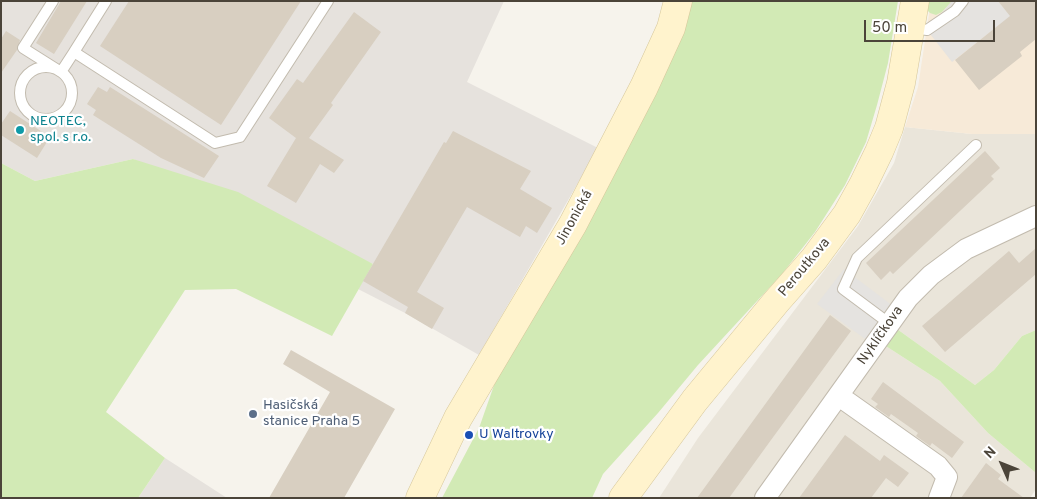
<!DOCTYPE html>
<html>
<head>
<meta charset="utf-8">
<style>
	body { margin:0 }
	#map { position:relative; width:1037px; height:499px; overflow:hidden; background:#f6f3ec; font-family:Overpass,sans-serif }
	canvas { display:block }
	.frame { position:absolute; inset:0; border:2px solid #4b4439; pointer-events:none }
	.north { position:absolute; left:977px; top:439px; width:50px; height:50px; -webkit-text-stroke:4px #fff; paint-order:stroke; rotate:314deg; font-size:14px; font-weight:700; line-height:20px; text-align:center; color:#4b4439 }
	.north::after { content:''; display:block; margin:auto; width:18px; height:22px; background:#4b4439; clip-path:polygon(50% 0,100% 100%,50% 72%,0 100%) }
	.scale { position:absolute; left:864px; top:20px; width:131px; height:22px; box-sizing:border-box; border:2px solid #4b4439; border-top:0; padding-left:6px; font-size:15px; line-height:18px; white-space:nowrap; color:#4b4439; -webkit-text-stroke:4px #fff; paint-order:stroke }
</style>
</head>
<body>
<div id="map">
<canvas width="1037" height="499"></canvas>
<div class="frame"></div>
<div class="north">N</div>
<div class="scale">50 m</div>
</div>
<script>
const ctx = document.querySelector('canvas').getContext('2d');
ctx.lineJoin = 'round';
function fill(path, color) { ctx.fillStyle = color; ctx.fill(path, 'evenodd'); }
const poly = rows => new Path2D(rows.map(r => 'M' + r).join(''));
function strokePath(path, color, width, dash) { ctx.strokeStyle = color; ctx.lineWidth = width; ctx.lineCap = dash ? 'butt' : 'round'; ctx.setLineDash(dash || []); ctx.stroke(path); }
function label(font, color, halo, rows, align = 'center') {
  ctx.font = font + ' Overpass,sans-serif'; ctx.lineWidth = 4.5; ctx.setLineDash([]); ctx.textBaseline = 'middle'; ctx.strokeStyle = halo; ctx.fillStyle = color; for (const [text, x, y, turn = 0] of rows) {
    ctx.save(); ctx.translate(x, y); ctx.rotate((+turn || 0) * Math.PI / 180); ctx.textAlign = isNaN(turn) ? turn : align; if (halo) ctx.strokeText(text, 0, 0); ctx.fillText(text, 0, 0); ctx.restore();
  }
}
fill(poly([
	[905,127,972,134,1036,134,1036,330,1022,336,994,370,975,385,890,324,878,341,940,381,988,433,1036,473,1036,489,1030,498,659,498,698,438,858,226,894,163]
]), '#eae5da');
fill(poly([
	[931,1,1036,1,1036,134,972,134,905,127,918,87]
]), '#f7ead8');
fill(poly([
	[1,1,504,1,467,82,598,148,479,355,405,313,358,289,373,264,133,159,35,181,1,163],
	[165,458,227,498,138,498]
]), '#e6e2dd');
fill(poly([
	[691,1,898,1,888,63,877,105,866,142,845,185,815,232,782,274,698,365,658,413,603,474,592,498,442,498,479,428,498,374,647,106,690,8],
	[927,1,952,1,942,12,936,15,930,13,927,10],
	[133,159,238,192,373,264,332,336,236,289,185,290,106,412,165,458,138,498,1,498,1,163,35,181],
	[890,324,975,385,994,370,1022,336,1036,330,1036,473,988,433,940,381,878,341]
]), '#d2eab5');
fill(poly([
	[952,1,998,1,1014,20,999,25,952,62,927,30],
	[844,269,893,306,868,341,817,304]
]), '#e5e3e0');
fill(poly([
	[61,1,87,1,54,54,36,43],
	[129,1,301,1,221,125,100,46],
	[998,1,1036,1,1036,39,1020,52,1022,56,979,90,955,60,1010,16],
	[354,12,381,32,331,103,333,105,309,138,344,160,334,173,320,164,296,203,267,186,296,138,269,118,297,79,303,83],
	[6,31,20,40,17,50,1,73,1,39],
	[98,87,107,92,110,87,219,156,204,178,161,158,93,115,96,110,87,104],
	[10,111,50,137,37,158,1,135,1,124],
	[453,131,531,171,520,189,552,208,537,233,526,226,520,237,467,207,417,292,444,308,432,329,405,313,408,307,363,281,444,142,446,143],
	[985,151,1000,168,991,176,994,179,893,274,890,271,881,280,866,263],
	[1036,248,1036,274,945,352,922,326,1009,251,1019,263],
	[830,315,851,331,771,440,729,498,697,498],
	[291,350,395,409,344,498,269,498,330,392,283,364],
	[883,382,964,442,952,458,932,443,930,446,916,436,918,433,891,414,889,417,875,407,878,404,871,399],
	[845,435,880,461,884,455,909,473,898,487,886,478,871,498,799,498],
	[986,463,1001,475,998,479,1024,498,961,498]
]), '#d8cfc1');
const lane = poly([
	[53,1,23,48,61,72,74,52],
	[106,1,74,52,215,143,240,137,328,1],
	[913,28,927,30,955,11,963,1],
	'20 93a26 26 0 1 1 52 0a26 26 0 1 1-52 0Z',
	[890,324,843,289,857,258,976,145]
]);
const street = poly([
	[839,396,938,466,947,477,939,498],
	[765,498,908,298,931,275,966,249,1036,216]
]);
const secondary = poly([
	[420,498,458,418,573,224,644,87,671,28,678,1],
	[623,498,695,400,776,302,814,259,847,214,863,185,879,152,889,128,901,83,915,1]
]);
strokePath(lane, '#c2bbae', 12);
strokePath(street, '#c2bbae', 22);
strokePath(secondary, '#d6c79b', 29);
strokePath(lane, '#fff', 10);
strokePath(street, '#fff', 20);
strokePath(secondary, '#fff3cd', 28);
for (const [x, y, r, color] of [
	[20,130,5,"#0f9aa8"],
	[253,414,5,"#5c6f8a"],
	[469,435,5,"#1a4fb4"]
]) { const dot = new Path2D(); dot.arc(x, y, r, 0, 2 * Math.PI); ctx.fillStyle = color; ctx.fill(dot); strokePath(dot, '#fff', 2); }
label('14px', '#0d838f', '#fff', [
	["NEOTEC,",30,122],
	["spol. s r.o.",30,138]
], 'left');
label('14px', '#4b4439', '#fff', [
	["Jinonická",575,218,-61],
	["Peroutkova",805,268,-50],
	["Nyklíčkova",881,336,-55]
]);
label('14px', '#4e5e75', '#fff', [
	["Hasičská",263,406],
	["stanice Praha 5",263,422]
], 'left');
label('14px', '#164399', '#fff', [
	["U Waltrovky",479,435]
], 'left');
</script>
</body>
</html>
